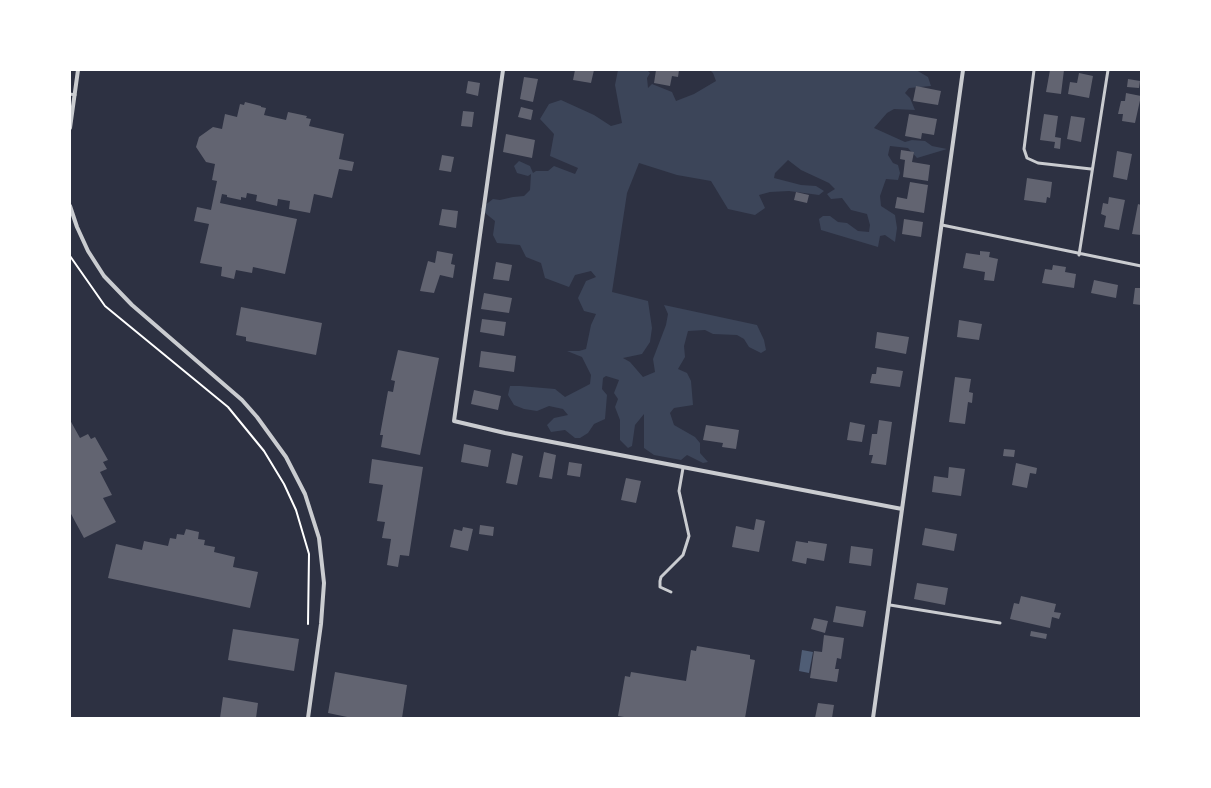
<!DOCTYPE html>
<html>
<head>
<meta charset="utf-8">
<style>
	body { margin:0 }
	#map { position:relative; width:1211px; height:788px; overflow:hidden; background:#2d3142; font-family:"Noto Sans",sans-serif }
	canvas { display:block }
	.frame { position:absolute; inset:0; border:71px solid #fff; pointer-events:none }
</style>
</head>
<body>
<div id="map">
<canvas width="1211" height="788"></canvas>
<div class="frame"></div>
</div>
<script>
const ctx = document.querySelector('canvas').getContext('2d');
ctx.lineJoin = 'round';
function fill(path, color) { ctx.fillStyle = color; ctx.fill(path, 'evenodd'); }
const poly = rows => new Path2D(rows.map(r => 'M' + r).join(''));
function strokePath(path, color, width, dash) { ctx.strokeStyle = color; ctx.lineWidth = width; ctx.lineCap = dash ? 'butt' : 'round'; ctx.setLineDash(dash || []); ctx.stroke(path); }
fill(poly([
	[618,70,647,70,650,73,647,78,648,88,652,84,672,92,676,101,694,94,716,81,713,73,710,70,916,70,928,77,931,86,909,88,905,93,910,98,915,110,894,109,887,113,874,128,905,142,912,140,925,141,932,146,947,149,917,158,908,148,890,146,888,155,893,163,898,165,900,173,898,180,886,179,880,196,881,206,895,215,897,228,895,242,885,235,880,236,878,247,821,230,819,219,823,216,830,216,838,222,847,223,858,231,869,232,870,225,867,214,851,210,842,198,831,199,827,194,835,189,829,183,801,170,788,160,775,173,774,178,801,185,816,186,824,191,819,195,789,191,770,192,759,195,765,208,755,215,728,209,711,181,677,175,639,163,627,193,612,292,648,301,652,328,650,342,642,354,623,358,630,362,643,377,655,372,653,359,666,325,668,314,664,305,757,325,764,340,766,350,761,353,749,347,744,339,737,335,713,334,705,330,688,331,684,346,685,357,678,369,687,373,691,381,693,405,674,408,670,413,674,425,695,437,700,443,700,453,708,462,703,463,687,455,681,460,654,455,644,448,644,414,635,425,632,446,628,448,620,440,620,420,615,407,618,399,614,393,619,380,606,376,603,378,602,389,607,395,605,419,594,424,588,433,580,438,575,438,565,430,551,432,547,425,554,418,568,415,563,409,549,406,537,411,524,409,514,405,508,395,510,386,520,386,555,389,565,397,590,384,591,375,582,357,567,351,579,351,586,349,591,325,596,314,584,311,578,298,586,281,596,277,591,271,575,275,569,287,545,278,541,263,526,257,520,245,497,243,493,235,495,221,480,209,493,199,500,200,513,197,524,196,530,190,531,174,528,176,517,173,514,166,519,161,530,166,533,173,536,171,548,171,554,166,575,174,578,168,550,156,554,134,540,119,549,104,561,100,594,115,611,126,622,123,615,85]
]), '#3c4559');
fill(poly([
	[802,650,813,652,809,673,799,671]
]), '#4f5d75');
fill(poly([
	[575,70,594,70,591,83,573,80],
	[656,70,679,70,678,77,672,76,670,86,654,83],
	[1050,70,1064,70,1061,94,1046,92],
	[1079,73,1093,76,1089,98,1068,94,1070,82,1077,83],
	[524,77,538,79,533,102,520,99],
	[1128,79,1140,81,1139,88,1127,87],
	[468,81,480,83,478,96,466,93],
	[916,86,941,91,938,105,913,101],
	[1126,93,1141,96,1135,123,1122,121,1123,114,1118,114,1121,101,1125,101],
	[245,102,261,106,261,107,266,108,264,115,286,120,288,112,307,116,306,118,311,119,309,126,344,134,339,159,354,162,352,171,339,169,332,198,314,194,310,213,289,209,290,201,278,199,277,206,256,201,257,195,247,193,246,198,241,197,241,200,227,197,227,195,222,194,220,203,297,219,285,274,253,267,252,273,236,270,234,279,221,276,222,267,200,263,209,224,194,221,197,207,211,210,217,181,212,180,215,164,206,162,196,147,199,137,213,127,222,129,225,114,237,117,240,104,244,105],
	[521,107,533,110,531,120,518,117],
	[463,111,474,112,472,127,461,126],
	[909,114,937,119,934,135,922,133,921,139,905,136],
	[1044,114,1058,116,1055,137,1061,138,1060,149,1054,148,1055,142,1040,140],
	[1071,116,1085,118,1081,142,1067,139],
	[506,134,535,140,532,158,503,152],
	[901,150,914,152,912,162,930,165,928,181,903,177,905,160,900,159],
	[1117,151,1132,154,1127,180,1113,177],
	[442,155,454,157,451,172,439,170],
	[1027,178,1052,182,1050,198,1047,197,1046,203,1024,200],
	[910,182,928,185,924,213,895,208,897,197,907,199],
	[796,192,809,195,807,203,794,200],
	[1109,197,1125,200,1119,230,1104,227,1106,216,1101,214,1103,203,1108,204],
	[1138,204,1141,205,1141,235,1132,234],
	[442,209,458,211,456,228,439,225],
	[904,219,923,222,921,237,902,234],
	[437,251,453,254,451,264,455,265,453,278,440,275,434,293,420,291,428,261,435,263],
	[980,251,990,252,989,257,998,259,994,281,984,280,985,272,963,268,966,253,980,255],
	[496,262,512,265,509,281,493,279],
	[1053,265,1066,267,1065,272,1076,274,1074,288,1042,283,1045,269,1052,270],
	[1094,280,1118,285,1116,298,1091,293],
	[1135,288,1141,288,1141,305,1133,304],
	[484,293,512,298,509,313,481,309],
	[241,307,322,323,316,355,246,341,246,337,236,335],
	[482,319,506,322,504,336,480,332],
	[959,320,982,324,979,340,957,337],
	[877,332,909,337,906,354,875,348],
	[398,350,439,358,420,455,381,447,383,435,380,435,388,391,393,392,395,381,391,380],
	[481,351,516,356,514,372,479,367],
	[877,367,903,371,900,387,870,383,872,374,876,374],
	[955,377,971,379,969,392,973,393,972,403,968,402,965,424,949,422],
	[474,390,501,396,498,410,471,404],
	[70,420,80,438,88,434,91,439,95,437,108,460,103,462,107,469,100,472,112,495,103,498,116,522,84,538,70,512],
	[879,420,892,422,886,465,871,463,873,455,869,455,872,434,877,434],
	[850,422,865,425,862,442,847,440],
	[706,425,739,430,736,449,722,447,723,443,703,440],
	[464,444,491,450,488,467,461,462],
	[1004,449,1015,450,1014,457,1003,456],
	[544,452,556,455,552,479,539,477],
	[512,453,523,456,517,485,506,483],
	[372,459,423,467,409,556,400,555,398,567,387,565,391,539,382,538,385,522,377,521,383,485,369,483],
	[569,462,582,464,580,477,567,475],
	[1016,463,1037,468,1036,474,1030,473,1027,488,1012,485],
	[949,467,965,469,961,496,932,492,934,476,948,478],
	[626,478,641,481,636,503,621,500],
	[756,519,765,521,759,552,732,547,736,526,754,530],
	[480,525,494,527,493,536,479,534],
	[463,527,473,529,468,551,450,547,454,529,462,531],
	[925,528,957,534,954,551,922,545],
	[186,529,199,532,198,539,205,540,204,545,215,547,214,552,235,557,233,567,258,572,250,608,108,578,116,544,142,550,144,541,168,546,170,538,176,539,177,534,184,535],
	[796,541,808,543,808,541,827,544,824,561,807,558,806,564,792,561],
	[851,546,873,549,871,566,849,563],
	[917,583,948,588,945,605,914,599],
	[1021,596,1056,604,1054,612,1061,613,1059,619,1052,617,1050,628,1010,619,1014,603,1019,604],
	[836,606,866,611,863,627,833,622],
	[814,618,828,621,825,633,811,629],
	[233,629,299,639,294,671,228,660],
	[1031,631,1047,634,1046,639,1030,636],
	[824,635,844,638,841,659,837,658,835,669,839,669,837,682,810,678,814,651,822,652],
	[697,646,750,655,750,659,755,660,745,718,624,718,624,717,618,716,625,676,630,677,631,672,686,681,691,650,696,651],
	[335,672,407,685,402,718,352,718,328,713],
	[223,697,258,703,256,718,220,718],
	[818,703,834,705,832,718,815,718]
]), '#626471');
strokePath(poly([
	[70,256,105,306,228,407,264,451,284,484,296,510,309,554,308,624]
]), '#fff', 2);
strokePath(poly([
	[1034,70,1024,149,1027,158,1038,163,1091,169],
	[70,94,75,95],
	[942,225,1141,266],
	[1079,255,1108,70],
	[671,592,660,587,660,581,661,577,683,555,689,536,679,491,683,468],
	[890,605,1000,623]
]), '#caccd0', 3);
strokePath(poly([
	[503,70,454,421,505,433,902,509],
	[70,128,78,70],
	[70,206,77,227,88,251,104,276,132,305,242,400,257,417,286,457,305,494,319,538,324,583,321,624,308,718],
	[873,718,963,70]
]), '#caccd0', 4);
</script>
</body>
</html>
